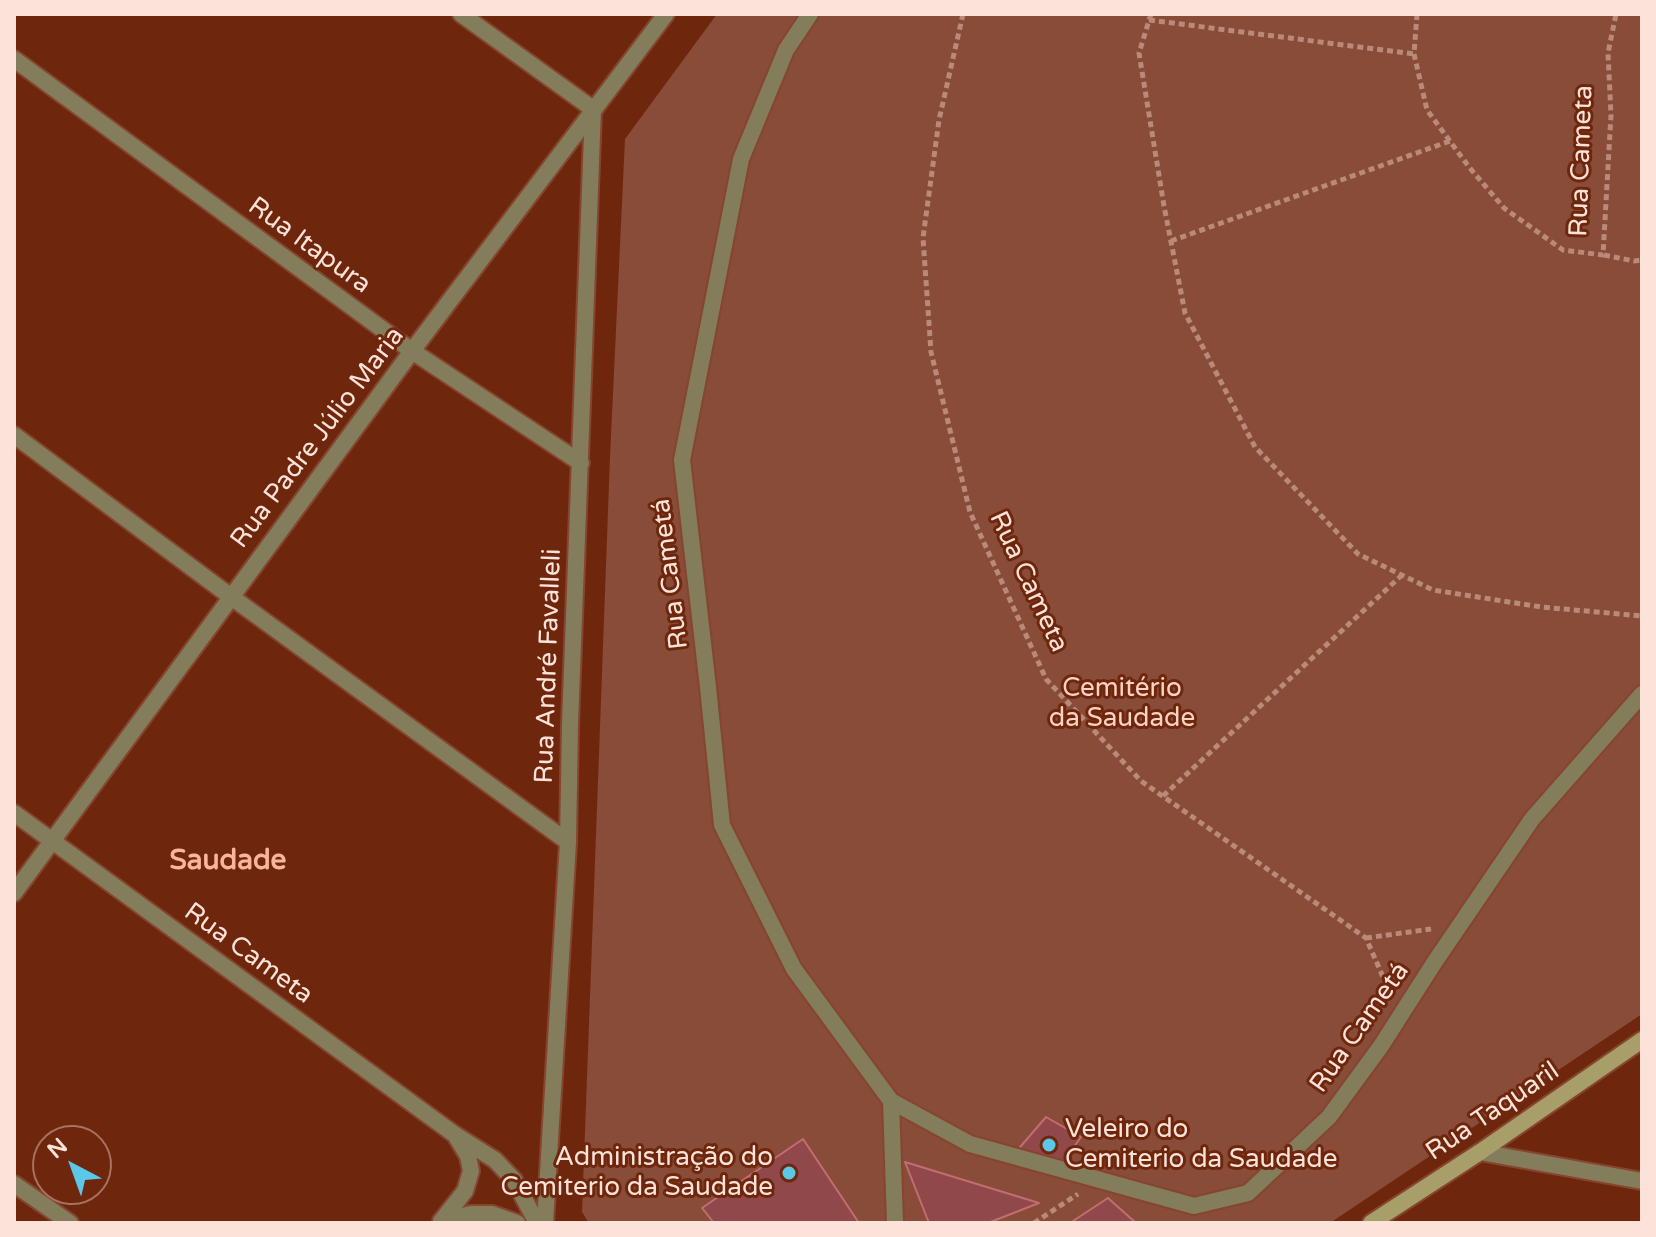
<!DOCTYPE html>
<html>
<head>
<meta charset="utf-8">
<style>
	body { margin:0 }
	#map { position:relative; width:1656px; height:1237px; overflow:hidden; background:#6e270d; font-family:"Varela Round",sans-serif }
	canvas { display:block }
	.frame { position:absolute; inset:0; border:16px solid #fde2d9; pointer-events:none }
	.north { position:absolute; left:32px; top:1125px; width:80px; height:80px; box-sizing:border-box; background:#6e270d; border:2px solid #a7725f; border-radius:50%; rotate:319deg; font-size:22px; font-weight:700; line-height:32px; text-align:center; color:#fde2d9 }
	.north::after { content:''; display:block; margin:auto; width:28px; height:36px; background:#5ac8e6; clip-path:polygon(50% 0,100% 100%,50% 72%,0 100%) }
</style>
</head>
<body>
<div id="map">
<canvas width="1656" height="1237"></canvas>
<div class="frame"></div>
<div class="north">N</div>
</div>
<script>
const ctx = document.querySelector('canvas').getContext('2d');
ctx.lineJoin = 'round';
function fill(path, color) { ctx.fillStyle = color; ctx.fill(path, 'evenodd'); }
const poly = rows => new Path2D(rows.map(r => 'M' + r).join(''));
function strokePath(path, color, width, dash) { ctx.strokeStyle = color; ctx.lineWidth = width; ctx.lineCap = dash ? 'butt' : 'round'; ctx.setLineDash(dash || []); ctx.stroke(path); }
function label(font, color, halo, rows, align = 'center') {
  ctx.font = font + ' "Varela Round",sans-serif'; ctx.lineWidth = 6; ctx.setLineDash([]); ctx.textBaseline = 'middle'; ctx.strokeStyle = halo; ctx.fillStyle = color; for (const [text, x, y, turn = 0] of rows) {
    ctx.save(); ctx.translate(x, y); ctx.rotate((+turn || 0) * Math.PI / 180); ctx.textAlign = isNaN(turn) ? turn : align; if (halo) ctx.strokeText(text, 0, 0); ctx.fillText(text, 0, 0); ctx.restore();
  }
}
fill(poly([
	[717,14,1642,14,1642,1014,1330,1223,589,1223,582,1212,610,457,625,139]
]), '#894c38');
const building = poly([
	[1046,1117,1081,1137,1061,1165,1015,1153,1046,1117],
	[803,1139,859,1223,714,1223,702,1208,803,1139],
	[905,1162,1039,1203,988,1223,929,1223,905,1162],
	[1108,1198,1136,1223,1070,1223,1108,1198]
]);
fill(building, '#91484b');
strokePath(building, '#c26d70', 2);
const street = poly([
	[461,14,593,109,570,724,568,842,545,1223],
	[810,14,786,50,741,159,682,460,708,687,722,825,794,969,891,1101,970,1144,1194,1206,1248,1193,1329,1117,1381,1046,1434,963,1532,819,1642,694],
	[14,59,412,351,581,463],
	[14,435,230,596,568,842],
	[14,813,454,1134,495,1160,514,1180,537,1223],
	[14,893,412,351,666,14],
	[891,1101,895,1223],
	[1480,1152,1642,1181],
	[14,1184,70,1223],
	[442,1220,465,1191,471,1171,468,1156,457,1138],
	[441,1221,471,1214,492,1214,517,1223]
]);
const secondary = poly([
	[1371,1223,1480,1152,1642,1040]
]);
strokePath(street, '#85452e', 20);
strokePath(secondary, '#85452e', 20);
strokePath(poly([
	[963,14,939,120,923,238,931,352,970,512,1046,679,1141,781,1366,938,1390,993],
	[1151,14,1139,53,1164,206,1185,313,1255,447,1358,554,1433,590,1541,607,1642,616],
	[1417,14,1414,54,1427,110,1469,167,1504,208,1563,250,1603,255,1611,115,1608,53,1616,14],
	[1149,20,1414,54],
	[1171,241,1450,141],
	[1604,255,1634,261,1642,260],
	[1163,796,1402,575],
	[1366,938,1431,929],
	[1034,1223,1078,1194]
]), '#b98a78', 5, [6, 4]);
strokePath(street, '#837d5c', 16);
strokePath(secondary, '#a89e69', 16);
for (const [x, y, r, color] of [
	[1049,1145,8,"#5ac8e6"],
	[789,1173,8,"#5ac8e6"]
]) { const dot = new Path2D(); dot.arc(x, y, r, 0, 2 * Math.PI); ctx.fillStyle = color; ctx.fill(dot); strokePath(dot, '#6e270d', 3); }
label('26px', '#fde2d9', '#6e270d', [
	["Rua Cameta",1582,161,-88],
	["Rua Itapura",309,246,36],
	["Rua Padre Júlio Maria",318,438,-53],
	["Rua Cametá",671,574,-97],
	["Rua Cameta",1028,582,65],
	["Rua André Favalleli",549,666,-88],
	["Rua Cameta",248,954,36],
	["Rua Cametá",1360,1028,-55],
	["Rua Taquaril",1493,1112,-34]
]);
label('26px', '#fcd2c4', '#6e270d', [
	["Cemitério",1122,689],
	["da Saudade",1122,719]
]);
label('26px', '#fde2d9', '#6e270d', [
	["Veleiro do",1065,1130],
	["Cemiterio da Saudade",1065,1160],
	["Administração do",773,1158,"right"],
	["Cemiterio da Saudade",773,1188,"right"]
], 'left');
label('bold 28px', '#f9b49e', '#6e270d', [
	["Saudade",228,862]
]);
</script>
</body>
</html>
